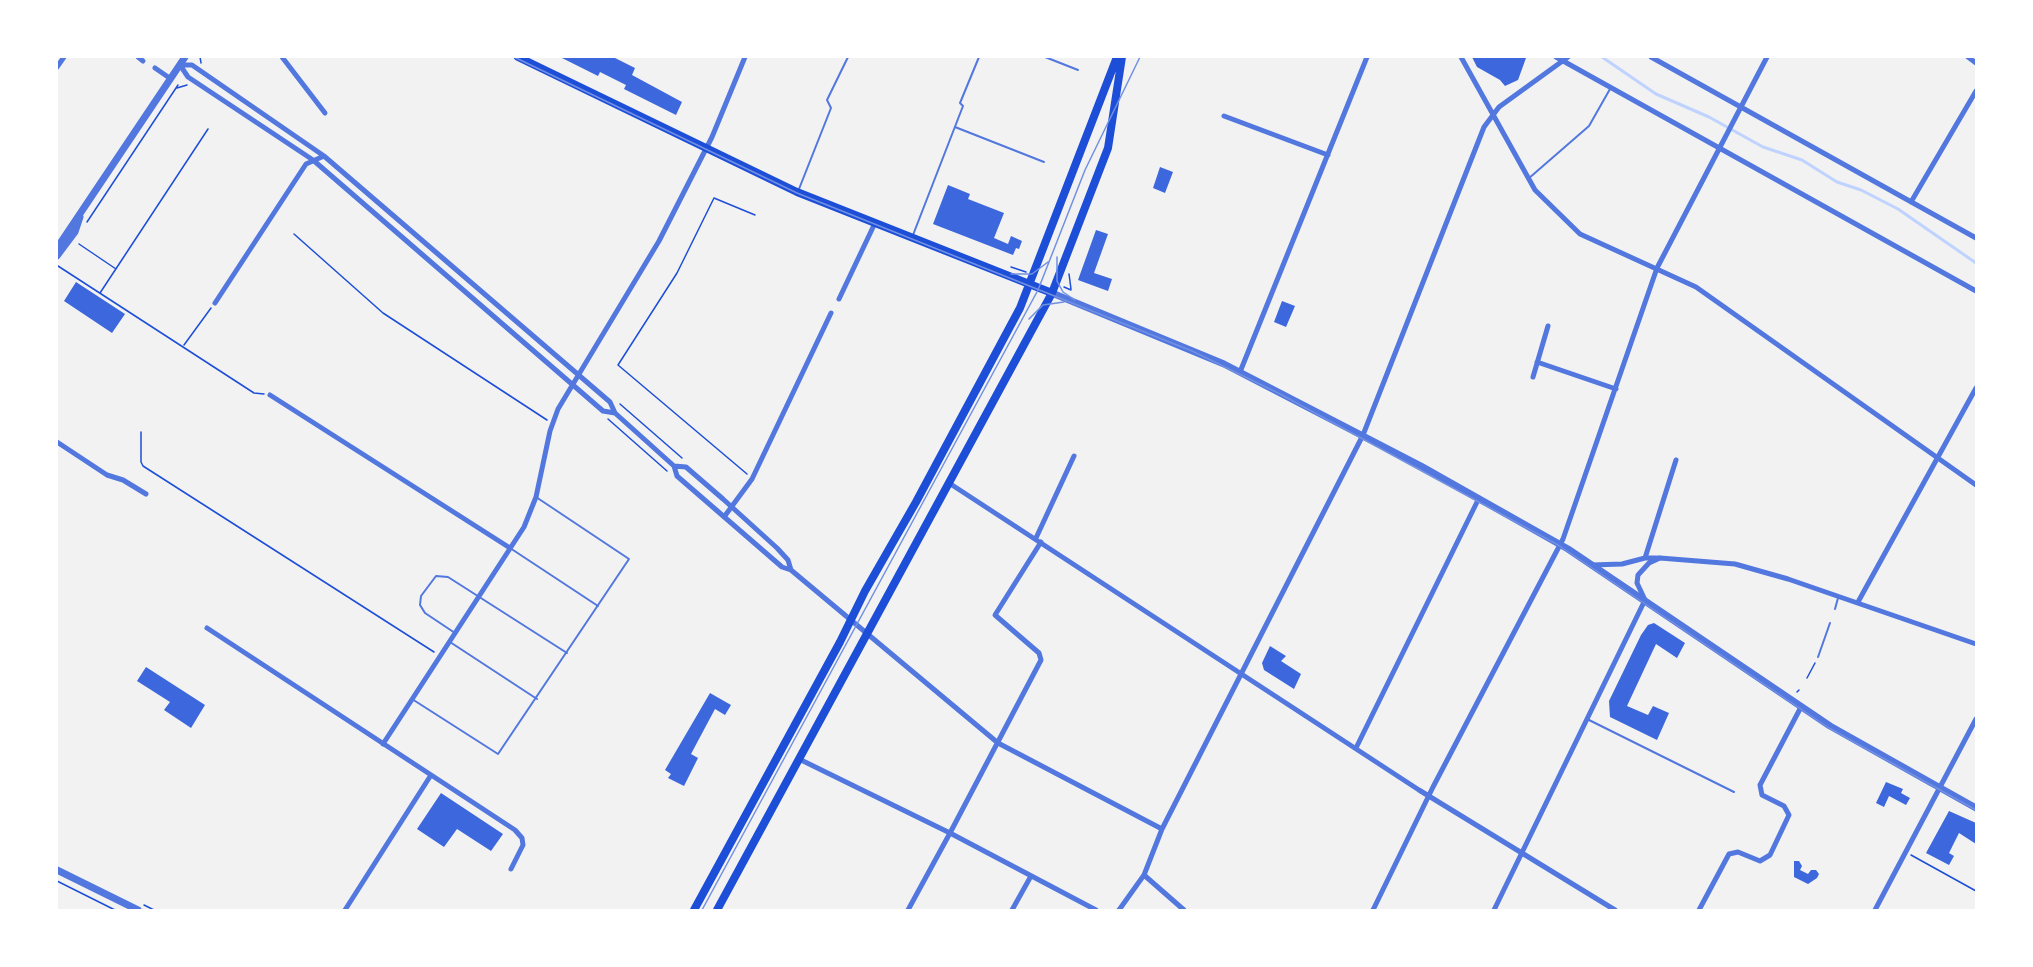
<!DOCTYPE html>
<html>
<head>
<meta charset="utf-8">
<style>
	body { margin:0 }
	#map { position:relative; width:2033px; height:967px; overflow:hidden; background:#f2f2f2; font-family:"Work Sans",sans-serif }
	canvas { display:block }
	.frame { position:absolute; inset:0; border:58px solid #fff; pointer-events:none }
</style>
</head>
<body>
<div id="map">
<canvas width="2033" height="967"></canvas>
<div class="frame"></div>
</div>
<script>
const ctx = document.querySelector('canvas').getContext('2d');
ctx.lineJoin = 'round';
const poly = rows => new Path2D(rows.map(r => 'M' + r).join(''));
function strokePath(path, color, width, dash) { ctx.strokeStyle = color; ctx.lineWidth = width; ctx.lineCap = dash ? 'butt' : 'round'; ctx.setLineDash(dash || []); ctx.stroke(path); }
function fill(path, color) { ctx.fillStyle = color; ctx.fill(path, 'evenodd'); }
strokePath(poly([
	[1602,57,1656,94,1709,117,1763,147,1802,160,1837,182,1861,190,1898,209,1976,263]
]), '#bfd3fe', 3);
fill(poly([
	[560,57,613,57,635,68,632,75,682,102,676,115,624,89,626,85,600,72,598,76],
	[1472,57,1524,57,1526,58,1518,80,1505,86,1500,80,1477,67],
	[1160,167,1173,172,1165,193,1153,188],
	[948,185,970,194,968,199,1004,213,994,238,1008,244,1011,236,1022,241,1019,249,1016,248,1013,255,933,224],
	[1096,230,1108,234,1094,273,1112,279,1108,291,1078,280],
	[76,282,125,314,112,333,64,301],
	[1282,301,1295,306,1286,327,1274,322],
	[1654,623,1685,643,1677,658,1656,644,1627,706,1648,715,1653,706,1669,713,1657,740,1610,717,1609,701,1641,635,1648,625],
	[1270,646,1286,656,1281,661,1301,674,1294,689,1264,670,1262,663],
	[146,667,205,705,191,728,164,710,170,702,137,681],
	[710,693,731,705,725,715,715,709,691,754,698,758,684,786,668,778,671,774,665,770],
	[1886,782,1903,789,1901,793,1910,798,1906,805,1889,796,1884,807,1876,803],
	[441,793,503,834,491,851,457,829,444,847,417,829],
	[1949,811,1976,823,1976,844,1959,833,1949,853,1954,856,1949,865,1926,853],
	[1794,861,1799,861,1802,866,1800,870,1808,874,1811,870,1816,870,1819,874,1817,878,1808,884,1794,877]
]), '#3d67dc');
strokePath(poly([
	[200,57,201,63],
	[177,88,187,85],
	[87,222,178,85],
	[294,234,383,313,547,420],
	[79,244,116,269],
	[58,266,254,393,264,394],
	[1011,267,1026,272],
	[1069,274,1071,289],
	[1064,287,1071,290],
	[100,293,208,129],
	[184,345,211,308],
	[620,404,682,458],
	[608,419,667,471],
	[141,432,141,462,143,466,434,652],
	[747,474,618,365,677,273,714,198,755,215],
	[1807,678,1815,663],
	[1797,692,1799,690],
	[1911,855,1976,891],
	[57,881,115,910],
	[144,905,154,910]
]), '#1d4ed8', 1.5);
strokePath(poly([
	[1045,57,1078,70],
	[955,127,1044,162],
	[1528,179,1589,126,1610,89],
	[799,189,831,108,827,100,848,57],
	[913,235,963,106,960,103,979,57],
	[510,548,598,606],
	[1835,609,1838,598],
	[455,633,425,613,420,605,421,596,436,576,448,577,567,653],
	[450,642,537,699],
	[1818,657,1830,623],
	[412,699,498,754,629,559,536,497],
	[1587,719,1734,792]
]), '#5277de', 2);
strokePath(poly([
	[138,57,143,61],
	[282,57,325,113],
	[1461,57,1535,190,1580,234,1696,287,1976,485],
	[1556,57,1976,291],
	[1651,57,1976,238],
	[1968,57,1976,63],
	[180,65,192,65,324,156,610,402,615,413,674,466,677,476,782,567,791,570,998,743,1162,829],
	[180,65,188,77,313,160,603,411,615,413],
	[57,67,64,57],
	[155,68,171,79],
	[1224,116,1328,155],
	[1911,202,1976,91],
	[839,299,875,223],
	[215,303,306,164,324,156],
	[1537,362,1616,389],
	[1240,372,1367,57],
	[1533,377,1548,326],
	[270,395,510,548],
	[57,442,107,475,123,480,146,494],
	[674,466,686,467,723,499,777,548,788,560,791,570],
	[949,483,1419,790,1615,910],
	[724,517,752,479,831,313],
	[1036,538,1074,456],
	[1041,542,995,615,1039,653,1041,660,950,833,1096,910],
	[1645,558,1676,460],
	[1592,565,1622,564,1645,558,1660,558,1735,564,1788,579,1976,644],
	[1858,602,1976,388],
	[207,628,515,830,522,838,523,845,511,869],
	[383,744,524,527,536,497,550,431,558,409,659,241,712,137,745,57],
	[1356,748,1479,498],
	[799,759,950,833,908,910],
	[1144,875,1184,910],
	[345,910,431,775],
	[1012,910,1031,876],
	[1119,910,1144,875,1162,829,1363,435,1484,127,1499,107,1568,57],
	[1373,910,1433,787,1563,539,1657,268,1767,57],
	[1494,910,1645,600,1637,583,1638,575,1649,563,1660,558],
	[1699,910,1729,854,1738,852,1760,861,1770,855,1789,815,1784,806,1762,795,1760,785,1801,707],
	[1875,910,1976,719]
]), '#5277de', 5);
strokePath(poly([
	[57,248,185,57],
	[57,256,75,232,80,217],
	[1052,293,1224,364,1421,466,1568,549,1830,726,1976,808],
	[57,870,138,910]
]), '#5277de', 7);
strokePath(poly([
	[518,57,797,192,1052,293],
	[694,910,840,642,865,591,916,502,1020,308,1117,57],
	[717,910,1052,293,1108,148,1122,57]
]), '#1d4ed8', 8);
strokePath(poly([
	[514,57,797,193,1192,351,1280,394,1558,545,1829,728,1976,810],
	[1057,257,1057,281,1063,292,1075,300],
	[1011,274,1032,274,1048,262],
	[1029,319,1043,305,1064,302],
	[702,910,1038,290,1085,170,1140,57]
]), '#7290e2', 1.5);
</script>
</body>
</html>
